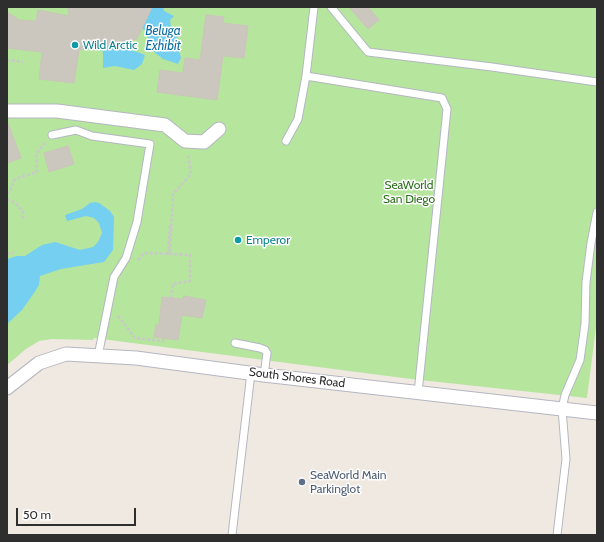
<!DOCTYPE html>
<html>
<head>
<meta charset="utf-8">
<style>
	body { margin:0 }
	#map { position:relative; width:604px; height:542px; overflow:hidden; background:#efe9e1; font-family:Cabin,sans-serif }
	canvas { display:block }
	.frame { position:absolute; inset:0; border:8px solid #2e2e2e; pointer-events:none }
	.scale { position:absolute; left:16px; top:508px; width:120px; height:18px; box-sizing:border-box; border:2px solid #2e2e2e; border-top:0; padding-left:5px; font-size:12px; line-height:14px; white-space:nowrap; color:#2e2e2e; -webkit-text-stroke:3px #fff; paint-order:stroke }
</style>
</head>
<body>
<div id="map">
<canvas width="604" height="542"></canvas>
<div class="frame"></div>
<div class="scale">50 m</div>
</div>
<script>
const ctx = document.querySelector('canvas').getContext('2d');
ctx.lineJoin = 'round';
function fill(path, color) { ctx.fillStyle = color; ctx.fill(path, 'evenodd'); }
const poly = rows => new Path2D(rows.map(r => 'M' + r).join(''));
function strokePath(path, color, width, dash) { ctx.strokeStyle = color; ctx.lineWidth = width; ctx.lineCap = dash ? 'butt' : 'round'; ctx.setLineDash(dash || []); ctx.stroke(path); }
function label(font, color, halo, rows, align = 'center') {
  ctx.font = font + ' Cabin,sans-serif'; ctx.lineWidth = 3; ctx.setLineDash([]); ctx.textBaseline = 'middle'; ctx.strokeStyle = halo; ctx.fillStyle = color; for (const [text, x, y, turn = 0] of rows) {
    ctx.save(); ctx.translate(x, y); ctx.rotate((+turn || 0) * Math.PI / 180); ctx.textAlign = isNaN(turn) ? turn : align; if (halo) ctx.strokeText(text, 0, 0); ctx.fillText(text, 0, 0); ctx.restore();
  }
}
fill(poly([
	[7,7,597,7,597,319,587,398,411,379,94,338,93,340,52,339,39,341,26,349,7,365]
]), '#b6e59e');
fill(poly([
	[152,7,163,7,164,11,174,16,170,20,171,27,180,30,175,44,179,50,181,58,178,64,163,59,154,52,147,36,148,31,142,29],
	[128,42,129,49,145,55,142,64,134,70,115,66,103,68,103,53,101,47],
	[95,202,99,203,110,211,114,217,113,250,104,262,61,269,40,276,39,285,34,293,22,310,7,324,7,259,17,256,25,256,42,245,55,242,80,250,93,247,98,242,102,233,99,223,94,218,86,216,67,221,65,215,82,209,90,203]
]), '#75cff0');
const building = poly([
	[68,7,152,7,137,39,79,50,74,83,39,79,42,52,7,48,7,12,19,20,36,21,38,10,69,16,68,7],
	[349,7,368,7,379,20,368,29,349,7],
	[206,15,224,17,223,23,248,26,244,58,223,56,217,100,157,92,160,70,183,73,185,58,200,60,206,15],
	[7,123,8,123,21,158,7,163,7,123],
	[68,146,74,164,49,172,44,153,68,146],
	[184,296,206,300,202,318,182,315,178,340,154,337,156,324,159,325,162,297,183,299,184,296]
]);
fill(building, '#cbc7bf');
strokePath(building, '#cbc5ba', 1);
const lane = poly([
	[331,7,368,52,492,67,597,82],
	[306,76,442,98,447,109,418,393],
	[52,135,76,130,92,136,150,144,137,222,126,258,114,277,98,356],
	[286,141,298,119,306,76,314,7],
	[235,343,260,348,265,350,267,353,264,375],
	[232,535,251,373],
	[557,535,566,459,562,409,565,395,580,360,585,324,586,282,591,243,597,212]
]);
const street = poly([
	[7,111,57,111,165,125,185,141,204,142,219,129],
	[7,388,39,363,66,354,136,358,264,375,597,413]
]);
strokePath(lane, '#b4b7c1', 9);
strokePath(street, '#b4b7c1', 15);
strokePath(poly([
	[7,60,23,62],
	[7,194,12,187,13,181,18,178,37,172,36,154,45,143],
	[7,199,15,203,23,211,23,220],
	[7,254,13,253],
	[168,254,170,226],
	[138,260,144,253,170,254],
	[171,298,173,284,190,281,190,255,170,254,173,194,191,174,188,154],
	[118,316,135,338,163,341,163,338]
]), '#c9c9c9', 2.5, [3, 2]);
strokePath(lane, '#fff', 7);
strokePath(street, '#fff', 13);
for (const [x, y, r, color] of [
	[75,45,4,"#0f9aa8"],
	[238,240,4,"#0f9aa8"],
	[302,482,4,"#5c6f8a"]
]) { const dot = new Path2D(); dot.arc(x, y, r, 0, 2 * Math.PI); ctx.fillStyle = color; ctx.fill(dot); strokePath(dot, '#fff', 1.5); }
label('12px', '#0d838f', '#fff', [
	["Wild Arctic",83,45],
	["Emperor",246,240]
], 'left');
label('12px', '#2c6e1b', '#fff', [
	["SeaWorld",409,185],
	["San Diego",409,199]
]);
label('12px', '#2e2e2e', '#fff', [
	["South Shores Road",297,378,7]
]);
label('12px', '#4e5e75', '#fff', [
	["SeaWorld Main",310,475],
	["Parkinglot",310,489]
], 'left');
label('italic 13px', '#0d6fa3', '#fff', [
	["Beluga",163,31],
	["Exhibit",163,46]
]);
</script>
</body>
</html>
